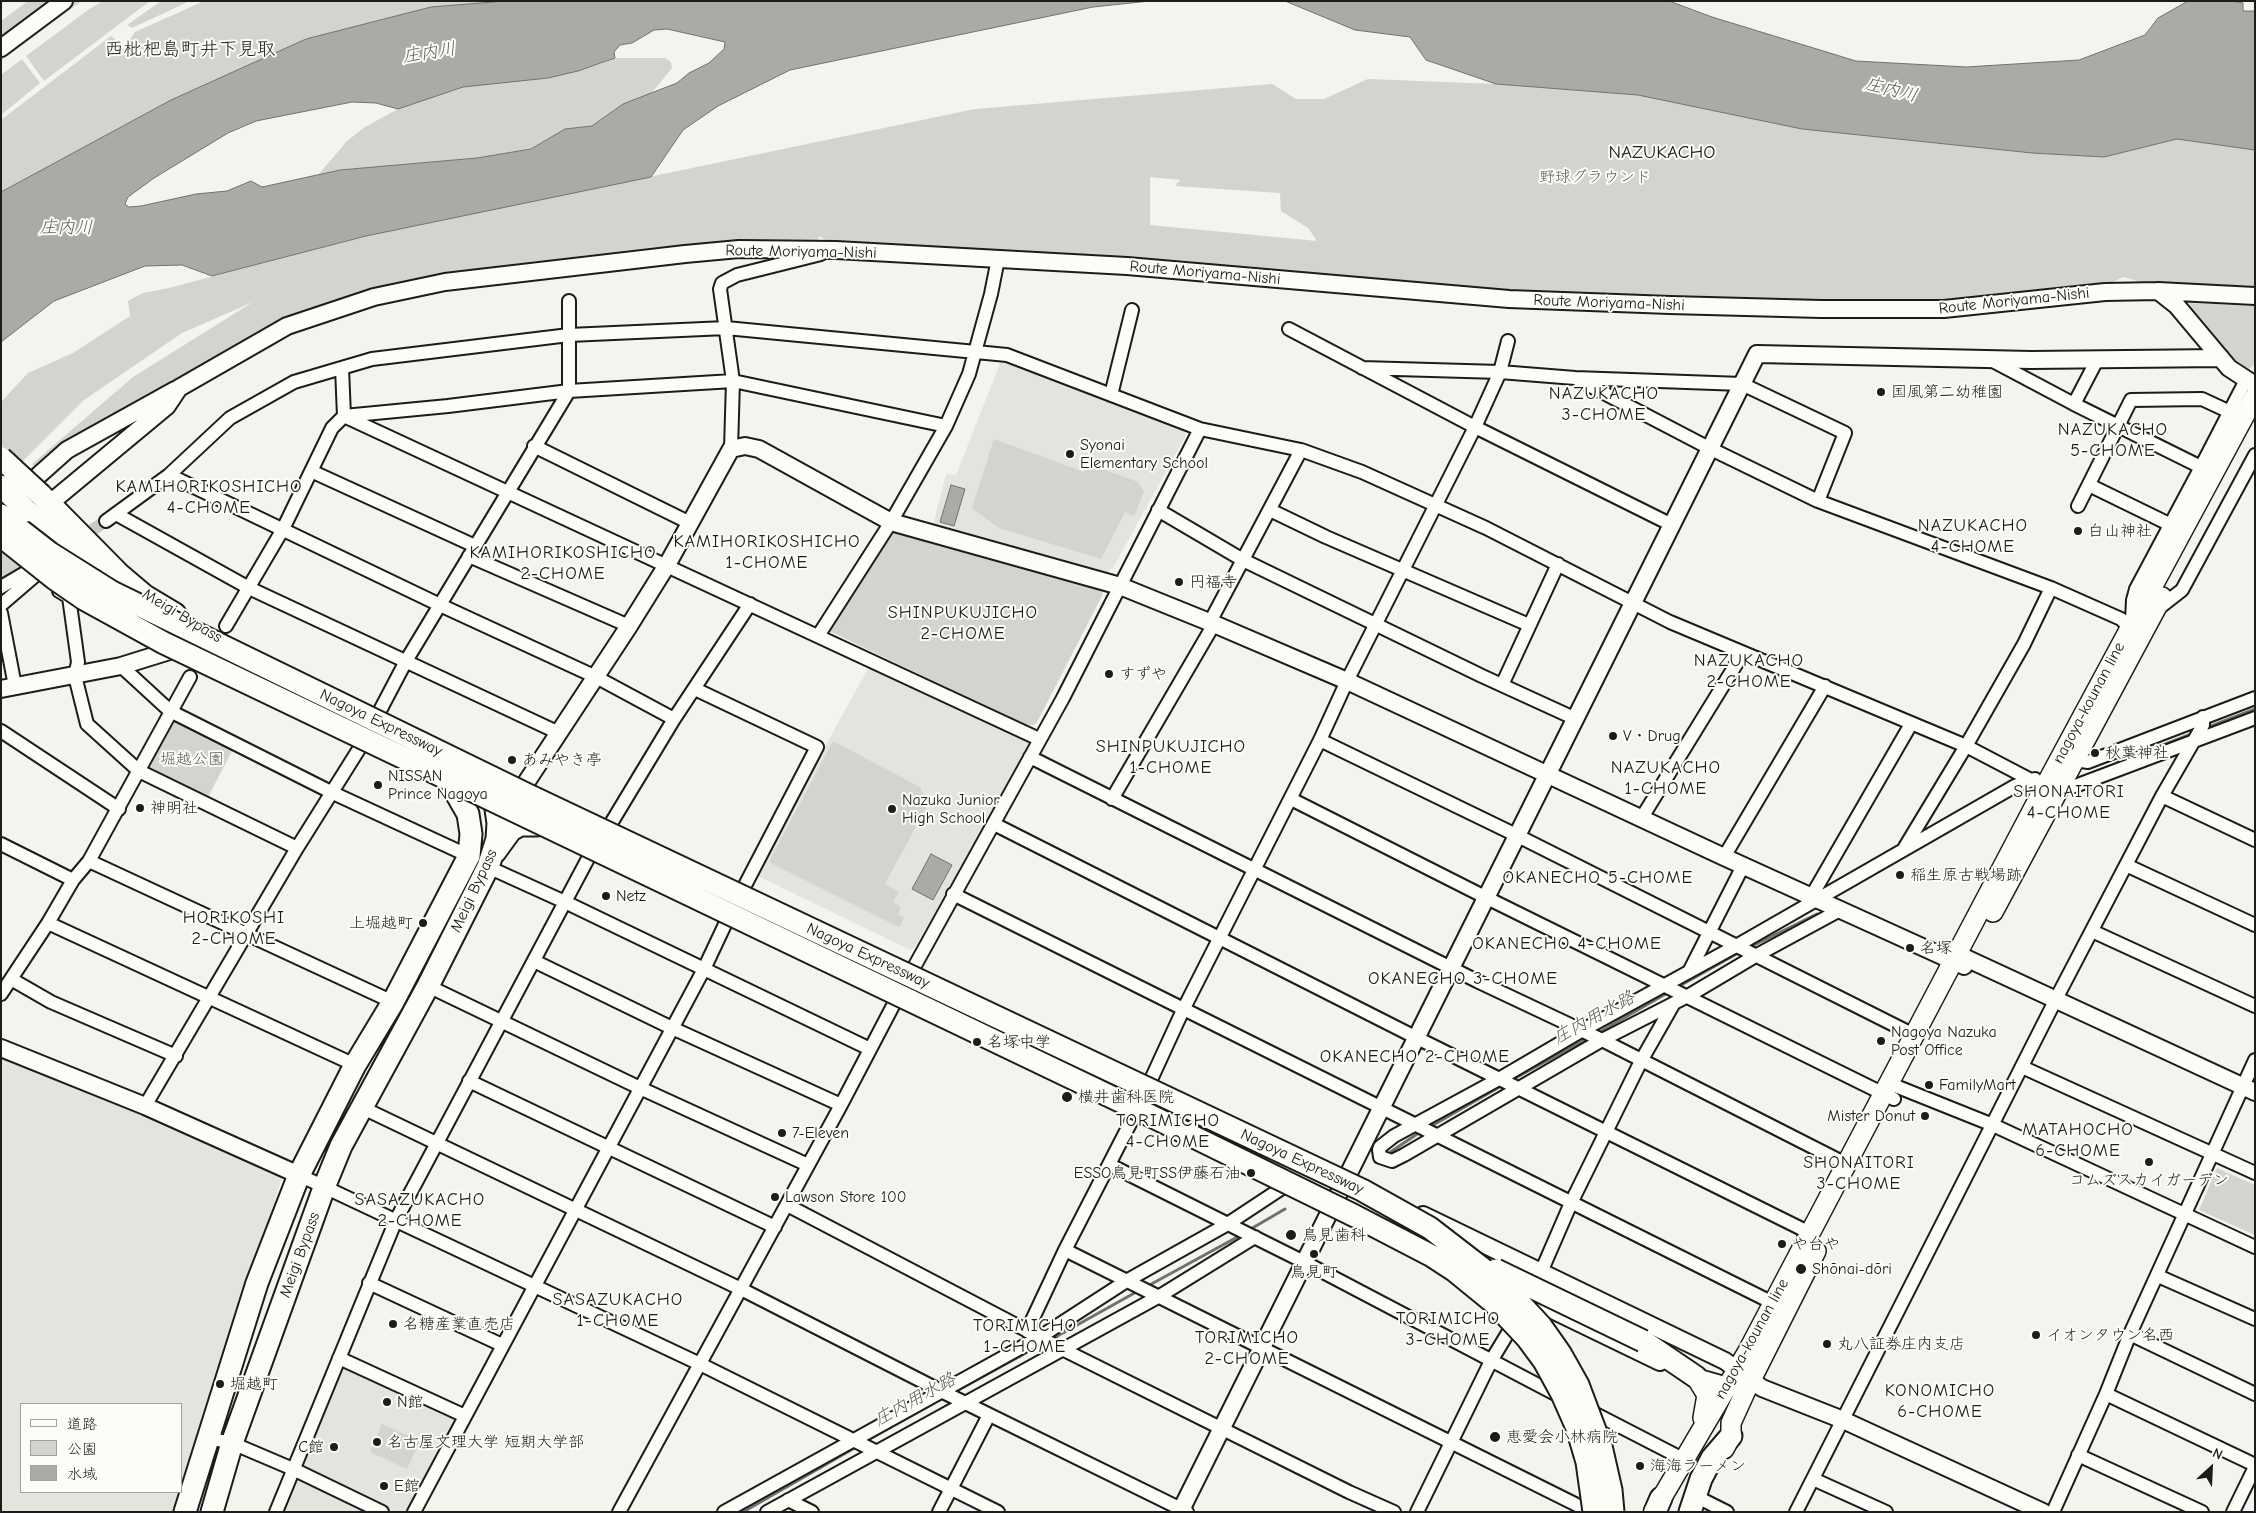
<!DOCTYPE html>
<html>
<head>
<meta charset="utf-8">
<style>
	body { margin:0 }
	#map { position:relative; width:2256px; height:1513px; overflow:hidden; background:#f4f3ee; font-family:"Comic Neue","Klee One",sans-serif }
	canvas { display:block }
	.frame { position:absolute; inset:0; border:2px solid #1c1c1c; pointer-events:none }
	.legend { position:absolute; left:20px; top:1403px; width:162px; height:90px; box-sizing:border-box; background:#fdfcf7; border:1px solid #a3a29f; margin:0; padding:6px 9px; list-style:none; font-size:15px; color:#1c1c1c }
	.legend li { display:flex; align-items:center; gap:10px; height:25px }
	.legend b { width:25px; border:1px solid #a3a29f }
	.north { position:absolute; left:2186px; top:1443px; width:50px; height:50px; -webkit-text-stroke:4px #fdfcf7; paint-order:stroke; rotate:25deg; font-size:14px; font-weight:700; line-height:20px; text-align:center; color:#1c1c1c }
	.north::after { content:''; display:block; margin:auto; width:18px; height:22px; background:#1c1c1c; clip-path:polygon(50% 0,100% 100%,50% 72%,0 100%) }
</style>
</head>
<body>
<div id="map">
<canvas width="2256" height="1513"></canvas>
<div class="frame"></div>
<ul class="legend">
<li><b style="height:6px;background:#fdfcf7"></b>道路</li>
<li><b style="height:14px;background:#d4d3cf"></b>公園</li>
<li><b style="height:14px;background:#abaaa6"></b>水域</li>
</ul>
<div class="north">N</div>
</div>
<script>
const ctx = document.querySelector('canvas').getContext('2d');
ctx.lineJoin = 'round';
function fill(path, color) { ctx.fillStyle = color; ctx.fill(path, 'evenodd'); }
const poly = rows => new Path2D(rows.map(r => 'M' + r).join(''));
function strokePath(path, color, width, dash) { ctx.strokeStyle = color; ctx.lineWidth = width; ctx.lineCap = dash ? 'butt' : 'round'; ctx.setLineDash(dash || []); ctx.stroke(path); }
function label(font, color, halo, rows, align = 'center') {
  ctx.font = font + ' "Comic Neue","Klee One",sans-serif'; ctx.lineWidth = 4; ctx.setLineDash([]); ctx.textBaseline = 'middle'; ctx.strokeStyle = halo; ctx.fillStyle = color; for (const [text, x, y, turn = 0] of rows) {
    ctx.save(); ctx.translate(x, y); ctx.rotate((+turn || 0) * Math.PI / 180); ctx.textAlign = isNaN(turn) ? turn : align; if (halo) ctx.strokeText(text, 0, 0); ctx.fillText(text, 0, 0); ctx.restore();
  }
}
fill(poly([
	[1001,361,1182,428,1186,435,1113,568,1106,573,933,525,946,474,956,475],
	[870,665,1030,741,1030,746,915,947,910,950,758,876,756,872],
	[1,1056,141,1112,283,1174,275,1200,279,1203,181,1487,181,1404,21,1404,21,1492,180,1492,173,1512,1,1512],
	[344,1365,453,1416,454,1421,406,1512,394,1512,304,1469,301,1463,340,1367],
	[301,1479,367,1512,281,1512,294,1482]
]), '#e4e3de');
fill(poly([
	[28,1,54,1,1,41,1,21],
	[76,1,82,1,1,61,1,57],
	[103,1,150,1,44,81,26,56,88,10],
	[161,1,190,1,132,28,127,25],
	[204,1,505,1,431,7,306,39,171,100,1,192,1,120,111,36,120,44,126,45,135,32],
	[615,58,665,58,671,62,672,68,650,95,623,104,592,126,565,129,531,149,477,158,340,170,319,174,347,141,365,127,398,109,463,87,548,78,601,64],
	[22,59,40,83,1,115,1,75],
	[1368,79,1496,84,1638,95,1802,129,2032,153,2104,157,2177,139,2255,150,2255,286,2145,283,2123,277,2113,282,2131,291,1944,309,1558,301,836,250,820,236,815,244,763,242,656,247,496,266,395,285,302,313,224,352,131,407,37,470,32,464,133,377,253,302,182,333,84,400,20,464,1,445,1,402,28,373,73,353,130,316,128,301,143,293,169,288,366,236,975,109,1272,84,1296,99,1324,99],
	[1150,177,1181,180,1177,183,1176,186,1280,193,1281,211,1308,228,1317,241,1150,225],
	[2190,303,2255,306,2255,364,2249,369,2225,354,2189,312],
	[994,439,1084,472,1089,464,1138,482,1144,492,1134,516,1125,512,1101,559,999,528,972,508],
	[888,529,1101,590,1103,594,1036,724,1028,726,825,629],
	[1,541,36,567,1,604],
	[172,719,233,749,208,797,144,765],
	[833,741,920,787,928,804,885,884,899,892,893,902,901,907,898,914,904,918,899,927,769,862],
	[2217,1168,2255,1185,2255,1235,2199,1210],
	[382,1424,420,1441,407,1469,370,1452]
]), '#d4d3cf');
const water = poly([
	[505,1,1150,1,1093,7,790,70,718,106,683,130,651,177,366,236,212,276,182,265,145,266,54,301,1,342,1,192,171,100,306,39,431,7,505,1],
	[667,29,725,42,724,49,709,63,689,73,677,83,623,104,592,126,565,129,531,149,477,158,340,170,262,187,251,181,227,191,196,194,141,206,129,207,125,204,128,197,154,178,228,133,256,121,352,102,376,103,398,109,463,87,548,78,578,71,615,58,614,52,620,45,632,43,654,30,667,29],
	[1285,1,1669,1,1712,17,1856,61,1966,67,2079,60,2145,35,2158,18,2188,1,2232,1,2243,3,2243,11,2255,11,2255,150,2177,139,2104,157,2032,153,1802,129,1638,95,1496,84,1426,60,1410,37,1355,30,1285,1],
	[951,485,965,489,954,526,940,522,951,485],
	[931,854,952,865,933,900,912,889,931,854]
]);
fill(water, '#abaaa6');
strokePath(water, '#72716f', 1);
strokePath(poly([
	[2206,728,2255,709],
	[2117,763,2194,733],
	[1748,948,1817,914],
	[1676,988,1740,952],
	[1596,1034,1669,992],
	[1510,1081,1588,1038],
	[1428,1128,1503,1085],
	[1389,1153,1420,1132],
	[1249,1230,1285,1209],
	[1146,1287,1241,1235],
	[1052,1339,1138,1291],
	[953,1393,1044,1343],
	[866,1441,945,1397],
	[743,1512,858,1446]
]), '#72716f', 3);
strokePath(poly([
	[77,540,106,521]
]), '#c9c8c4', 12, [12, 6]);
const street = poly([
	[1289,329,1475,427,1672,525],
	[1991,360,2074,404,2201,467,2136,589,2133,600,2132,620],
	[342,368,344,416,1039,739],
	[1362,368,1500,372,1575,378,1742,384,1845,433,1818,501],
	[1575,378,1709,448,1818,501,2051,588,2121,619,2126,624,2128,631],
	[1111,395,1132,310],
	[2074,404,2098,358],
	[534,446,690,523],
	[731,449,733,381,720,289,722,283,737,275,821,254],
	[2201,467,2246,380],
	[311,471,475,546],
	[169,475,440,605,596,677,674,719],
	[2089,485,2169,524],
	[2078,506,2131,400,2202,399,2230,412],
	[1158,510,1243,560,1482,676,1576,719],
	[1270,510,1326,537,1529,625],
	[116,514,249,588,559,733],
	[106,521,169,475,230,418,294,382,372,359,569,335,726,328,1007,355,1200,429,1301,450,1362,472,1486,528,1670,622,1966,746,2031,780],
	[469,556,629,626],
	[1,587,42,563],
	[59,591,69,597,78,662,75,676,87,724,139,771,297,848],
	[1,605,37,574,36,567],
	[2159,608,2182,590,2255,455],
	[1,613,15,686],
	[1210,622,1301,450],
	[226,626,283,529,332,428,344,416,448,406,569,391,733,381,946,426],
	[818,636,891,522,946,426,969,374,991,294,998,259],
	[121,666,170,711,333,793,469,856],
	[1502,685,1558,564],
	[695,689,817,747,741,893],
	[1,731,119,809],
	[1320,740,1516,835,1914,1035],
	[1030,757,1477,981,1602,1040,1846,1164],
	[2075,760,2088,762,2255,698],
	[2060,786,2075,786,2255,718],
	[2162,796,2255,840],
	[1112,799,1214,624],
	[1291,799,1485,897,1894,1099],
	[1641,819,1743,653],
	[994,824,1415,1037,1810,1233],
	[607,830,674,719,750,604],
	[1,844,73,880],
	[1905,847,1966,746,2024,644,2051,588],
	[1724,857,1825,686],
	[89,861,393,1002],
	[2126,865,2255,925],
	[488,867,565,902,870,1049],
	[953,894,1773,1303],
	[1811,897,1911,724],
	[1840,910,1757,955,1688,996,1602,1040,1404,1155,1392,1161,1380,1157,1379,1150,1380,1147,1394,1136,1499,1079,1581,1031,1736,946,2015,786,2035,779],
	[48,923,355,1065],
	[2092,931,2255,1006],
	[534,961,672,1028,841,1105],
	[1689,972,1743,866],
	[11,979,51,1002,176,1056],
	[428,986,640,1088,808,1165],
	[1,994,48,923,73,880,89,861,190,677],
	[2022,1067,2255,1173],
	[469,1081,775,1227],
	[1888,1083,1993,1125,2255,1247],
	[145,1106,297,848,364,741,406,661,569,391,569,301],
	[363,1108,741,1289,943,1392,1187,1512],
	[1110,1165,1304,1262,1561,1397],
	[299,1175,700,1364,998,1512],
	[787,1205,1064,1350,1349,1492,1394,1512],
	[1065,1250,1591,1512],
	[2158,1276,2255,1319],
	[1538,1279,1571,1203,1641,1061,1674,1003],
	[369,1283,502,1345],
	[1027,1331,1065,1250,1137,1110,1183,1010,1320,740,1347,681,1475,427,1500,372,1508,341],
	[2130,1334,2255,1394],
	[339,1358,465,1416],
	[2106,1394,2255,1465],
	[1588,1410,1683,1459],
	[208,1438,232,1443,293,1469,382,1512],
	[2078,1455,2202,1512],
	[1813,1479,1886,1512],
	[1697,1497,1727,1512],
	[788,1500,812,1512],
	[276,1512,396,1220,592,851],
	[414,1512,704,969,729,916],
	[619,1512,841,1105,897,998,1063,698,1200,429],
	[724,1512,1040,1337,1128,1280,1226,1225,1288,1184],
	[767,1512,1158,1297,1255,1237],
	[939,1512,989,1415],
	[1417,1512,1491,1361,1517,1318],
	[1796,1512,2056,999,2162,796,2203,725,2203,717],
	[2053,1512,2106,1394,2130,1334,2255,1060],
	[2233,1512,2255,1467]
]);
const secondary = poly([
	[1,48,64,1],
	[2158,291,2177,306,2229,368,2255,385],
	[21,491,67,450,175,390],
	[49,504,167,406,179,388,287,326,374,297,445,282,685,254,739,249,836,250,1127,266,1509,299,1670,305,1821,309,1944,309,2105,292,2158,291,2255,296],
	[1,689,121,666,179,648],
	[514,801,629,626,667,565,731,449,745,446,759,449,891,522,1120,586,1214,624,1347,681,1724,857,1964,966],
	[1957,954,2255,1092],
	[1,1048,145,1106,299,1175],
	[1423,1215,1725,1361,1762,1388,1843,1420,2043,1512],
	[1511,1290,1660,1362],
	[1689,1375,1738,1389],
	[1180,1512,1757,354,2031,360,2221,358]
]);
const primary = poly([
	[1993,912,2162,597],
	[1696,1377,1707,1395,1703,1418],
	[1724,1449,1731,1436,1731,1423,1746,1390,1816,1251],
	[1654,1511,1748,1351,2050,777,2255,396]
]);
const highway = poly([
	[41,495,119,574,145,596,175,614],
	[27,511,89,572],
	[495,852,511,830,520,825,537,825],
	[1643,1341,1696,1377],
	[185,1512,257,1283,299,1175,355,1065,393,1002,469,856,471,834,468,814,449,781],
	[212,1512,232,1443,325,1185,341,1146,428,986,488,867,497,839,498,823,495,802,489,786],
	[1655,1512,1661,1498],
	[1690,1512,1701,1479,1712,1458,1731,1436]
]);
strokePath(street, '#1c1c1c', 16);
strokePath(secondary, '#1c1c1c', 20);
strokePath(primary, '#1c1c1c', 22);
strokePath(highway, '#1c1c1c', 25);
strokePath(street, '#fdfcf7', 12);
strokePath(secondary, '#fdfcf7', 16);
strokePath(primary, '#fdfcf7', 19);
strokePath(highway, '#fdfcf7', 21);
const highwayBridge = poly([
	[1,458,41,495],
	[1,486,27,511],
	[1,515,50,553,112,592,528,795,1362,1190,1430,1228,1500,1282,1541,1326,1560,1353,1578,1385,1601,1446,1611,1490,1613,1512],
	[1,536,55,579,84,599,164,643,1147,1114,1355,1216,1432,1256,1455,1271,1493,1302,1527,1338,1544,1361,1562,1394,1577,1428,1587,1462,1594,1512],
	[1496,1270,1643,1341]
]);
strokePath(highwayBridge, '#1c1c1c', 25, []);
strokePath(highwayBridge, '#fdfcf7', 21);
for (const [x, y, r, color] of [
	[1881,392,5,"#1c1c1c"],
	[1070,454,5,"#1c1c1c"],
	[2078,531,5,"#1c1c1c"],
	[1179,582,5,"#1c1c1c"],
	[1109,674,5,"#1c1c1c"],
	[1613,736,5,"#1c1c1c"],
	[2095,753,5,"#1c1c1c"],
	[512,760,5,"#1c1c1c"],
	[378,785,5,"#1c1c1c"],
	[140,808,5,"#1c1c1c"],
	[892,809,5,"#1c1c1c"],
	[1900,875,5,"#1c1c1c"],
	[606,896,5,"#1c1c1c"],
	[423,923,5,"#1c1c1c"],
	[1910,948,5,"#1c1c1c"],
	[1881,1041,5,"#1c1c1c"],
	[977,1042,5,"#1c1c1c"],
	[1929,1085,5,"#1c1c1c"],
	[1067,1097,6,"#1c1c1c"],
	[1925,1116,5,"#1c1c1c"],
	[782,1133,5,"#1c1c1c"],
	[2149,1162,5,"#1c1c1c"],
	[1251,1173,5,"#1c1c1c"],
	[775,1197,5,"#1c1c1c"],
	[1291,1235,6,"#1c1c1c"],
	[1782,1244,5,"#1c1c1c"],
	[1314,1254,5,"#1c1c1c"],
	[1801,1269,6,"#1c1c1c"],
	[393,1324,5,"#1c1c1c"],
	[2036,1335,5,"#1c1c1c"],
	[1827,1344,5,"#1c1c1c"],
	[220,1384,5,"#1c1c1c"],
	[387,1402,5,"#1c1c1c"],
	[1495,1437,6,"#1c1c1c"],
	[377,1442,5,"#1c1c1c"],
	[334,1447,5,"#1c1c1c"],
	[1640,1466,5,"#1c1c1c"],
	[384,1486,5,"#1c1c1c"]
]) { const dot = new Path2D(); dot.arc(x, y, r, 0, 2 * Math.PI); ctx.fillStyle = color; ctx.fill(dot); strokePath(dot, '#fdfcf7', 2); }
label('16px', '#5c5c5b', '#fdfcf7', [
	["野球グラウンド",1595,177],
	["堀越公園",192,759]
]);
label('16px', '#1c1c1c', '#fdfcf7', [
	["Route Moriyama-Nishi",801,252,1],
	["Route Moriyama-Nishi",1205,273,5],
	["Route Moriyama-Nishi",2014,301,-6],
	["Route Moriyama-Nishi",1609,303,2],
	["Meigi Bypass",182,616,31],
	["nagoya-kounan line",2089,703,-62],
	["Nagoya Expressway",381,723,26],
	["Meigi Bypass",474,891,-65],
	["Nagoya Expressway",868,956,25],
	["Nagoya Expressway",1302,1162,25],
	["Meigi Bypass",300,1255,-70],
	["nagoya-kounan line",1752,1339,-61]
]);
label('16px', '#1c1c1c', '#fdfcf7', [
	["国風第二幼稚園",1891,392],
	["Syonai",1080,445],
	["Elementary School",1080,463],
	["白山神社",2088,531],
	["円福寺",1189,582],
	["すずや",1119,674],
	["V・Drug",1623,736],
	["秋葉神社",2105,753],
	["あみやき亭",522,760],
	["NISSAN",388,776],
	["Prince Nagoya",388,794],
	["Nazuka Junior",902,800],
	["High School",902,818],
	["神明社",150,808],
	["稲生原古戦場跡",1910,875],
	["Netz",616,896],
	["上堀越町",413,923,"right"],
	["名塚",1920,948],
	["Nagoya Nazuka",1891,1032],
	["Post Office",1891,1050],
	["名塚中学",987,1042],
	["FamilyMart",1939,1085],
	["横井歯科医院",1078,1097],
	["Mister Donut",1915,1116,"right"],
	["7-Eleven",792,1133],
	["ESSO鳥見町SS伊藤石油",1241,1173,"right"],
	["コムズスカイガーデン",2149,1180,"center"],
	["Lawson Store 100",785,1197],
	["鳥見歯科",1302,1235],
	["や台や",1792,1244],
	["Shōnai-dōri",1812,1269],
	["鳥見町",1314,1272,"center"],
	["名糖産業直売店",403,1324],
	["イオンタウン名西",2046,1335],
	["丸八証券庄内支店",1837,1344],
	["堀越町",230,1384],
	["N館",397,1402],
	["恵愛会小林病院",1506,1437],
	["名古屋文理大学 短期大学部",387,1442],
	["C館",324,1447,"right"],
	["海海ラーメン",1650,1466],
	["E館",394,1486]
], 'left');
label('italic 18px', '#5c5c5a', '#fdfcf7', [
	["庄内川",429,53,-9],
	["庄内川",1891,90,14],
	["庄内川",66,228],
	["庄内用水路",1594,1018,-29],
	["庄内用水路",915,1400,-29]
]);
ctx.letterSpacing = '1px';
label('18px', '#1c1c1c', '#fdfcf7', [
	["NAZUKACHO",1604,394],
	["3-CHOME",1604,415],
	["NAZUKACHO",2113,430],
	["5-CHOME",2113,451],
	["KAMIHORIKOSHICHO",209,487],
	["4-CHOME",209,508],
	["NAZUKACHO",1973,526],
	["4-CHOME",1973,547],
	["KAMIHORIKOSHICHO",767,542],
	["1-CHOME",767,563],
	["KAMIHORIKOSHICHO",563,553],
	["2-CHOME",563,574],
	["SHINPUKUJICHO",963,613],
	["2-CHOME",963,634],
	["NAZUKACHO",1749,661],
	["2-CHOME",1749,682],
	["SHINPUKUJICHO",1171,747],
	["1-CHOME",1171,768],
	["NAZUKACHO",1666,768],
	["1-CHOME",1666,789],
	["SHONAITORI",2069,792],
	["4-CHOME",2069,813],
	["OKANECHO 5-CHOME",1598,878],
	["HORIKOSHI",234,918],
	["2-CHOME",234,939],
	["OKANECHO 4-CHOME",1567,944],
	["OKANECHO 3-CHOME",1463,979],
	["OKANECHO 2-CHOME",1415,1057],
	["TORIMICHO",1168,1121],
	["4-CHOME",1168,1142],
	["MATAHOCHO",2078,1130],
	["6-CHOME",2078,1151],
	["SHONAITORI",1859,1163],
	["3-CHOME",1859,1184],
	["SASAZUKACHO",420,1200],
	["2-CHOME",420,1221],
	["SASAZUKACHO",618,1300],
	["1-CHOME",618,1321],
	["TORIMICHO",1448,1319],
	["3-CHOME",1448,1340],
	["TORIMICHO",1025,1326],
	["1-CHOME",1025,1347],
	["TORIMICHO",1247,1338],
	["2-CHOME",1247,1359],
	["KONOMICHO",1940,1391],
	["6-CHOME",1940,1412]
]);
ctx.letterSpacing = '0px';
label('19px', '#1c1c1c', '#fdfcf7', [
	["西枇杷島町井下見取",190,50],
	["NAZUKACHO",1662,153]
]);
</script>
</body>
</html>
